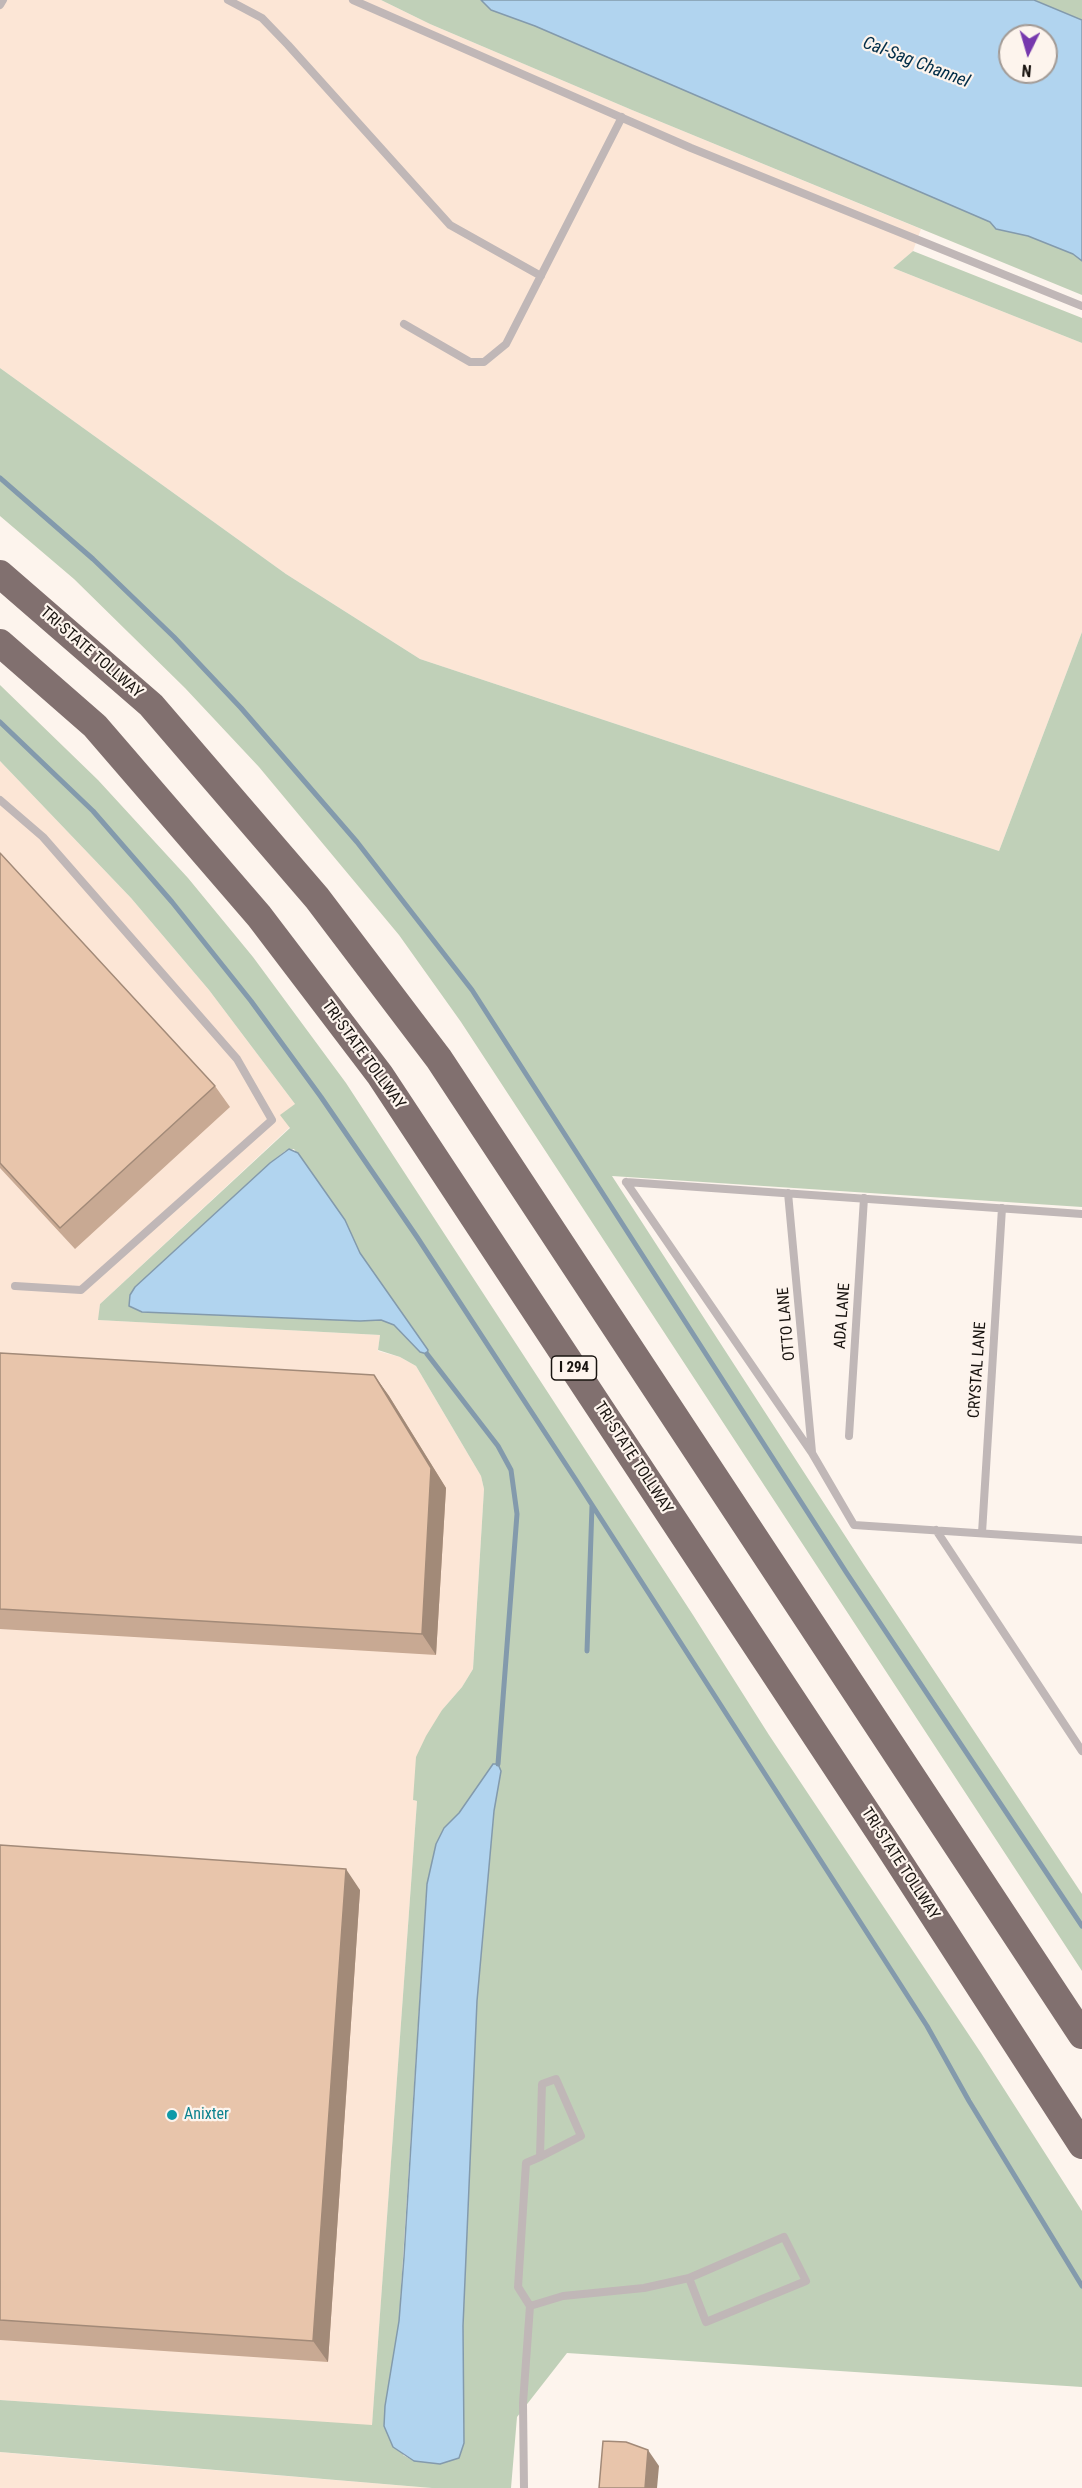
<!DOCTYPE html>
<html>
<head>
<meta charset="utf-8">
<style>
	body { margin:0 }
	#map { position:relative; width:1082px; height:2488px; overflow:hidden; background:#fdf4ed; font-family:"Roboto Condensed",sans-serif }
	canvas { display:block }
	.north { position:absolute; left:998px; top:24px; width:60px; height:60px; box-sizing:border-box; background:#fdf4ed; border:2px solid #a29a95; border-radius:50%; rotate:185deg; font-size:16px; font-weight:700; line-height:24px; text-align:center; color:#191410 }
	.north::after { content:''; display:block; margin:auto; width:21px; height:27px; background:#7638ad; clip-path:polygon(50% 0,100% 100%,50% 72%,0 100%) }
</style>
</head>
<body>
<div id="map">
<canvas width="1082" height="2488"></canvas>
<div class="north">N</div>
</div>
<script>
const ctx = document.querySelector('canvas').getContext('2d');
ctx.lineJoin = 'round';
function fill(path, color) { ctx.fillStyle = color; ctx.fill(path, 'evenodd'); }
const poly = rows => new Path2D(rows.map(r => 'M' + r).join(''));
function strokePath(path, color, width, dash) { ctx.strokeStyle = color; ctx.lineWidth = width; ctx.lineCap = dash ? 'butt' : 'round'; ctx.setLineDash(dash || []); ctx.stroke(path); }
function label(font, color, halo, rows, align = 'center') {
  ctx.font = font + ' "Roboto Condensed",sans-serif'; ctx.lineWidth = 4.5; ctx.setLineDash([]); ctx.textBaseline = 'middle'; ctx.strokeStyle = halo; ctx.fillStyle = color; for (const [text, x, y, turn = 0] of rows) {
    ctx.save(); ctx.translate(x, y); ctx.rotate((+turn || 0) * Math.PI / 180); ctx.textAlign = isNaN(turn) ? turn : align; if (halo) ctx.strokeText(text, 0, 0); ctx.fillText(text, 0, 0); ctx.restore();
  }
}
fill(poly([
	[0,0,381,0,430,24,632,110,921,229,913,251,893,268,1082,343,1082,632,999,851,420,659,286,574,0,368],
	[0,761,131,898,209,990,295,1104,290,1127,100,1304,99,1320,380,1335,378,1351,400,1357,416,1366,481,1476,484,1489,473,1669,462,1687,442,1710,413,1800,417,1801,372,2426,0,2400],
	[0,2452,43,2456,432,2488,0,2488]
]), '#fce6d6');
fill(poly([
	[381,0,481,0,491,10,535,26,991,222,996,229,1028,236,1073,254,1082,261,1082,295,632,110,430,24],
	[1035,0,1082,0,1082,20,1072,17],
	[913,251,1082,318,1082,343,893,268],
	[0,368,286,574,420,659,999,851,1082,632,1082,1207,612,1176,864,1565,1082,1894,1082,1971,461,1022,399,935,259,767,185,688,74,579,0,516],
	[0,685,98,780,188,878,253,957,346,1083,693,1615,769,1735,981,2053,1082,2211,1082,2387,567,2353,517,2417,511,2488,432,2488,0,2452,0,2400,372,2425,417,1801,413,1800,416,1757,426,1736,442,1710,462,1687,473,1669,484,1489,481,1476,416,1366,400,1357,378,1350,380,1335,98,1320,100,1304,290,1128,280,1115,295,1104,209,990,131,898,0,761],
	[294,1149,345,1220,360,1253,428,1350,427,1354,420,1352,394,1325,381,1320,360,1321,142,1312,135,1287,270,1163,285,1151],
	[493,1764,501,1771,494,1811,477,2001,463,2326,464,2443,459,2458,440,2464,414,2461,403,2455,399,2321,427,1884,444,1829,459,1813]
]), '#c0d0b8');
const water = poly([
	[481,0,1034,0,1082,20,1082,261,1073,254,1028,236,996,229,990,222,535,26,491,10,481,0],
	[1010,36,1046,36,1046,72,1010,72,1010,36],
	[289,1149,298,1153,345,1220,360,1253,428,1350,427,1354,420,1352,394,1325,381,1320,360,1321,142,1312,129,1306,130,1295,135,1287,270,1163,289,1149],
	[493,1764,498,1764,501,1771,494,1811,477,2001,463,2326,464,2443,459,2458,440,2464,414,2461,393,2447,384,2426,385,2406,399,2321,404,2257,427,1884,436,1844,444,1828,459,1813,493,1764]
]);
fill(water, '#b1d4ef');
strokePath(water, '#839aac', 1.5);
strokePath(poly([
	[0,478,93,559,174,637,241,708,357,842,472,990,846,1572,1082,1926],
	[0,722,93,811,172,902,251,1001,321,1097,417,1237,576,1480,927,2026,969,2101,1082,2286],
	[427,1354,498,1446,511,1470,517,1514,498,1764],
	[587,1651,592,1506]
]), '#839aac', 5);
strokePath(poly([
	[228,0,262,18,288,45,450,225,541,276],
	[353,0,691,148,1082,306],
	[0,5,3,0],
	[404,324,470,362,484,362,506,344,622,117],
	[0,800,43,837,237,1059,272,1120,81,1290,15,1286],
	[626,1182,812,1453,854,1525,1082,1540],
	[626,1182,1082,1214],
	[788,1193,812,1452],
	[849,1436,864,1198],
	[936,1530,1082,1751],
	[982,1533,1002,1208],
	[540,2157,542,2084,556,2079,581,2136,540,2157,526,2163,518,2287,530,2306,563,2296,644,2288,689,2278,784,2237,806,2281,706,2322,689,2278],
	[524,2488,523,2403,530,2306]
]), '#c0b7b7', 8);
strokePath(poly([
	[0,574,151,705,317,898,439,1059,1082,2035],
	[0,643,95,726,259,916,380,1075,888,1845,1082,2145]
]), '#81706f', 28);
fill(poly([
	[0,853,215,1086,230,1107,75,1249,0,1168],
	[0,1353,374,1375,389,1396,446,1488,436,1655,0,1629],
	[0,1845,360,1890,328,2362,0,2340]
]), '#c8a993');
fill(poly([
	[374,1375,389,1396,446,1488,436,1655,422,1634],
	[346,1869,360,1890,328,2362,313,2341],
	[648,2450,659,2466,657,2488,645,2488]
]), '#a28a78');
const building = poly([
	[0,853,215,1086,60,1228,0,1163,0,853],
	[0,1353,374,1375,431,1468,422,1634,0,1609,0,1353],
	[0,1845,346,1869,313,2341,0,2320,0,1845],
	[603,2441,626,2442,648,2450,645,2488,599,2488,603,2441]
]);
fill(building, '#e8c5ab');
strokePath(building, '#a28a78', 1.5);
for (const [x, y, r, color] of [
	[172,2115,6,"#0f9aa8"]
]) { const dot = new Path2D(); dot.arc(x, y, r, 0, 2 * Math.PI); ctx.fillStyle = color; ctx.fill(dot); strokePath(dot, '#fdf4ed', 2); }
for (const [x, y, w] of [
	[574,1368,45]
]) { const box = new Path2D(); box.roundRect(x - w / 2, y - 12, w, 24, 4.5); ctx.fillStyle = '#fdf4ed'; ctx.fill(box); strokePath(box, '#191410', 1.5); }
label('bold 15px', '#191410', null, [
	["I 294",574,1368]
]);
label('16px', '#191410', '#fdf4ed', [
	["TRI-STATE TOLLWAY",91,653,41],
	["TRI-STATE TOLLWAY",363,1055,54],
	["ADA LANE",843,1316,-86],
	["OTTO LANE",787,1324,-95],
	["CRYSTAL LANE",978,1370,-86],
	["TRI-STATE TOLLWAY",633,1458,57],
	["TRI-STATE TOLLWAY",900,1864,57]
]);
label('16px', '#0d838f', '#fdf4ed', [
	["Anixter",184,2115]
], 'left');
label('italic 18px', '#012d48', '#fdf4ed', [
	["Cal-Sag Channel",916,63,21]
]);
</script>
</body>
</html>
